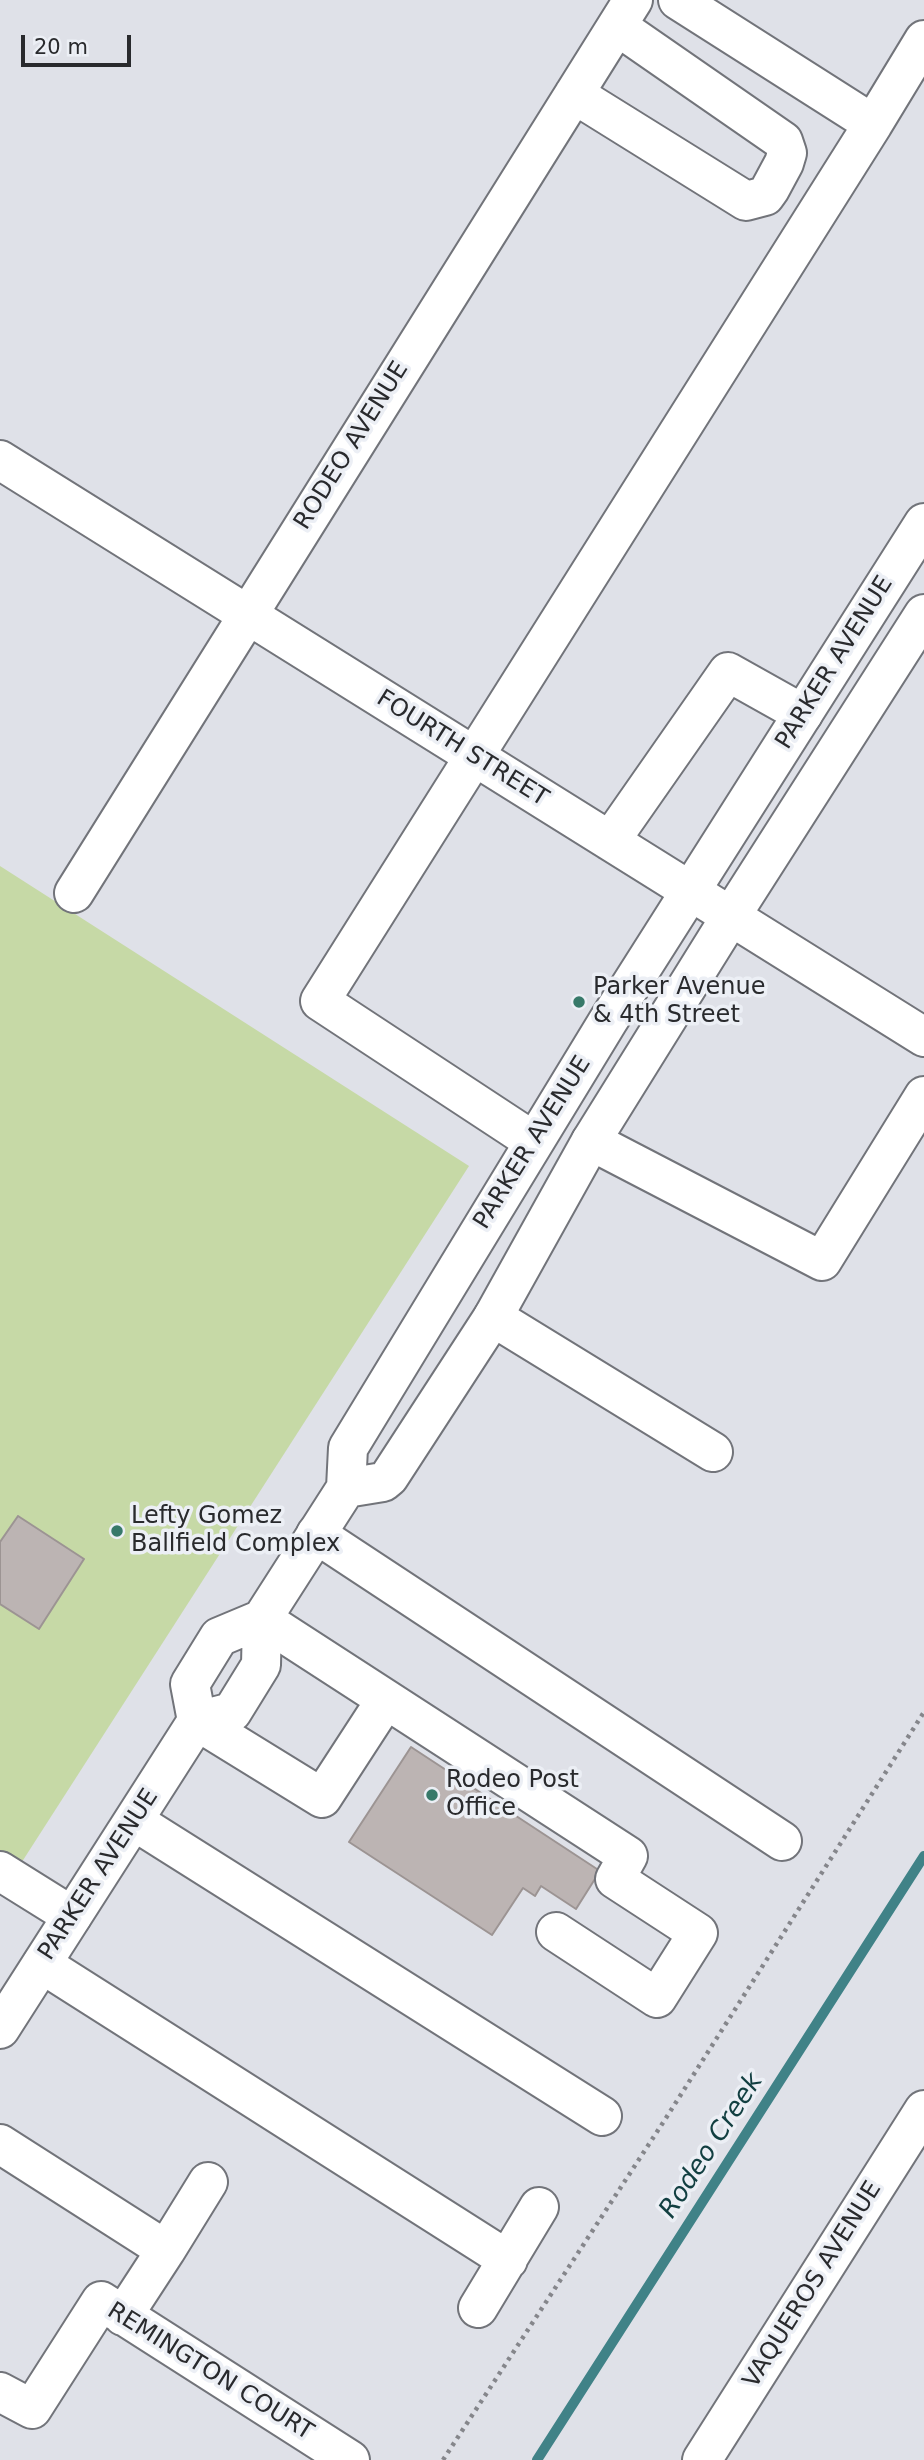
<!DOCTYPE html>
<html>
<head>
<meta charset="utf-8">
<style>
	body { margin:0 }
	#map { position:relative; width:924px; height:2460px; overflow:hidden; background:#dfe1e8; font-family:"DejaVu Sans",sans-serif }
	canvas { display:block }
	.scale { position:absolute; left:21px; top:35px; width:110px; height:32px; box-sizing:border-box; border:4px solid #292a2d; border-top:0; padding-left:9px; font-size:21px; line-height:24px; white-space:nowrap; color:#292a2d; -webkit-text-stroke:5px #eceff5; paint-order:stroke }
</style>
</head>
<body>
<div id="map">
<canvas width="924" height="2460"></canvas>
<div class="scale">20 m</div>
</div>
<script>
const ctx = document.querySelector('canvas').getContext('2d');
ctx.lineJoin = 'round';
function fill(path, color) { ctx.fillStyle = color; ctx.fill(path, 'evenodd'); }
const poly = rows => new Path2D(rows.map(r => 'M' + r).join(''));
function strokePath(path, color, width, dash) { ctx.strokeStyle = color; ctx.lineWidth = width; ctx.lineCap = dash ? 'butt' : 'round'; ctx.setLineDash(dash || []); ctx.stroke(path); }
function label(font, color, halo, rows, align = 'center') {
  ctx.font = font + ' "DejaVu Sans",sans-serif'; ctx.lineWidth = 7; ctx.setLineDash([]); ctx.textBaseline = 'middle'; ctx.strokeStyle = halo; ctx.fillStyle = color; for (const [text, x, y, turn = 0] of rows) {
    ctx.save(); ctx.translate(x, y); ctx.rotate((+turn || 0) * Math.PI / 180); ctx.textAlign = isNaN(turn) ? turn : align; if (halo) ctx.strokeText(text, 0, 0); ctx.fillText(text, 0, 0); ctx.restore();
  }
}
fill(poly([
	[0,866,469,1166,0,1896]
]), '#c6d9a6');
strokePath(poly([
	[537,2460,924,1856]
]), '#408287', 10);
const building = poly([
	[18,1516,84,1559,39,1629,0,1604,0,1542,18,1516],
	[411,1747,600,1871,576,1909,541,1886,535,1896,523,1888,492,1935,349,1842,411,1747]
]);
fill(building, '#bcb4b3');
strokePath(building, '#9c9493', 2);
const minor = poly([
	[678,0,873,124,924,40],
	[574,94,746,201,765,196,770,189,784,163,787,153,783,141,617,26],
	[0,460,924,1037],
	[610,841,728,672,803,714],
	[74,893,633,0],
	[533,1141,320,1001,873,124],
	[591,1141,822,1261,924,1096],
	[493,1317,713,1452],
	[316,1534,782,1841],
	[262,1619,628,1856,615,1879,698,1933,657,1998,556,1932],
	[197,1721,322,1798,385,1701],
	[134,1821,602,2116],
	[0,1871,72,1916],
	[42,1964,508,2260],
	[0,2144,166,2250,208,2182],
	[478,2308,539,2207],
	[123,2316,166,2250],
	[0,2392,32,2409,101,2301,350,2460],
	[702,2460,924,2110]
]);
const major = poly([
	[346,1488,383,1482,389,1477,493,1317,591,1141,731,916,924,614],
	[197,1721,190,1684,219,1637,262,1619],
	[0,2029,197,1721,232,1712,261,1665,262,1619,346,1488,348,1448,608,1021,924,523]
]);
strokePath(minor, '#72747a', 42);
strokePath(major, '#72747a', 42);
strokePath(poly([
	[443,2460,666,2118,924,1712]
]), '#85868b', 4.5, [3.5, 5]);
strokePath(minor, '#fff', 38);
strokePath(major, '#fff', 38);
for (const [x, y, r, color] of [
	[579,1002,7,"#377969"],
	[117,1531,7,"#377969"],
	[432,1795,7,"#377969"]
]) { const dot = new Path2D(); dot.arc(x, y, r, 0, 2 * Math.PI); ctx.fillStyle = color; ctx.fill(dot); strokePath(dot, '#eceff5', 2.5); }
label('24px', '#292a2d', '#eceff5', [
	["RODEO AVENUE",352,446,-58],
	["PARKER AVENUE",835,663,-58],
	["FOURTH STREET",462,749,32],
	["PARKER AVENUE",533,1143,-58],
	["PARKER AVENUE",99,1875,-57],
	["VAQUEROS AVENUE",813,2285,-58],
	["REMINGTON COURT",210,2372,32]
]);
label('24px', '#292a2d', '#eceff5', [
	["Parker Avenue",593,988],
	["& 4th Street",593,1016],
	["Lefty Gomez",131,1517],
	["Ballfield Complex",131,1545],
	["Rodeo Post",446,1781],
	["Office",446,1809]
], 'left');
label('italic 26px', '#123f41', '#eceff5', [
	["Rodeo Creek",712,2146,-57]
]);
</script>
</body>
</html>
